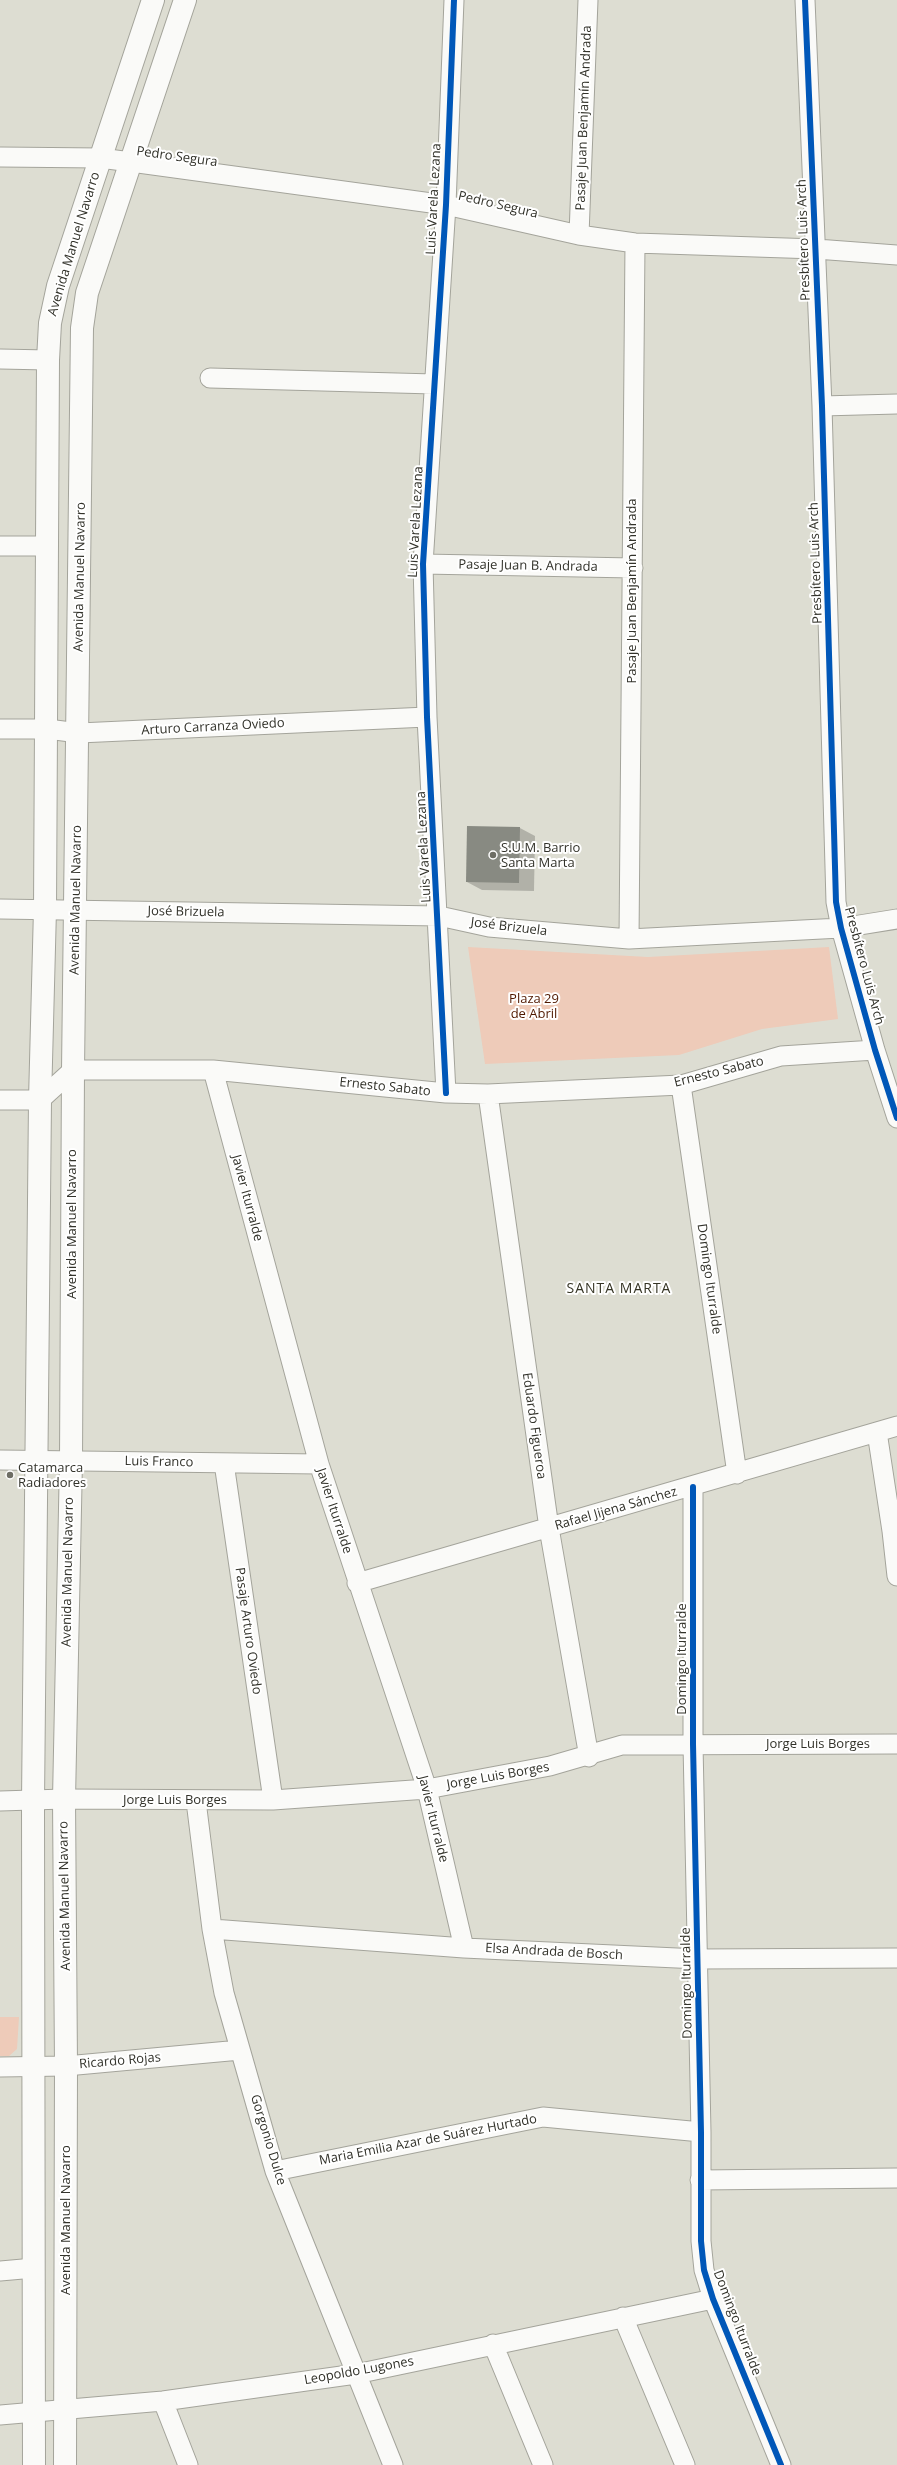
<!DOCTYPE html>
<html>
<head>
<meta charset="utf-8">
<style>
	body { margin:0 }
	canvas { display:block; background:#ddddd2 }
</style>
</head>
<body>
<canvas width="897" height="2465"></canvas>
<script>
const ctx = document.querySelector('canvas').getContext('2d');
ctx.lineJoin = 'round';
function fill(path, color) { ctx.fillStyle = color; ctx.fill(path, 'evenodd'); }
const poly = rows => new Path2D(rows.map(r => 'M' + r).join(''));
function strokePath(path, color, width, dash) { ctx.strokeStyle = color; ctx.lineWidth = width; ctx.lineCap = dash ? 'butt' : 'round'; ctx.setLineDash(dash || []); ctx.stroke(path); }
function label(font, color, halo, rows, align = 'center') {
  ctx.font = font + ' "Open Sans",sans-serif'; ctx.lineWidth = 4; ctx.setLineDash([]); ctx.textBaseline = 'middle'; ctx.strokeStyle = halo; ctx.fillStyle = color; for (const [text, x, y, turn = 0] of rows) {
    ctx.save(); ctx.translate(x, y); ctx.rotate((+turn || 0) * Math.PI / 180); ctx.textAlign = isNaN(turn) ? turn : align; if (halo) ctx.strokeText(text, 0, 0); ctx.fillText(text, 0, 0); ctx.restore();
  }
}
fill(poly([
	[468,947,648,957,829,947,838,1019,762,1029,679,1055,485,1064],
	[0,2017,19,2017,17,2049,9,2056,0,2056]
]), '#eecbb9');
fill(poly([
	[520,828,535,836,534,891,482,890,467,882]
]), '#0003');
fill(poly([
	[467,826,520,827,519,883,466,882]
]), '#888a82');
const minor = poly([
	[805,0,822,406,836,902,841,928,875,1050,897,1118],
	[0,157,100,158,131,162,446,205,579,235,635,243,816,249,897,255],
	[579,235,588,0],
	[0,359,48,360],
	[210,378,434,384],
	[822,406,897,404],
	[0,546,48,546],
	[423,564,633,568],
	[0,729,47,729,79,733,427,717],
	[0,909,439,916,489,927,629,939,841,928,897,919],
	[629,939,635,243],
	[213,1070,319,1464,427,1789,464,1948],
	[681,1085,737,1474],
	[446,1093,427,717,423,564,446,205,454,0],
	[488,1094,549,1528,589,1757],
	[0,1100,40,1100,73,1070,213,1070,446,1093,488,1094,681,1085,781,1056,875,1050],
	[877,1432,892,1531,897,1576],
	[0,1460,319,1464],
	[224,1463,273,1800],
	[693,1487,693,1744,701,2132,701,2241,704,2270,713,2299,781,2465],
	[357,1583,897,1426],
	[0,1801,64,1799,273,1800,427,1789,550,1766,622,1745,897,1744],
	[196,1801,212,1929,224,1993,275,2171,393,2465],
	[212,1929,464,1948,698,1959,897,1958],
	[0,2067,66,2066,240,2050],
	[275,2171,543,2117,701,2132],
	[700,2180,897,2178],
	[0,2271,34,2268],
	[623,2317,685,2465],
	[493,2344,543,2465],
	[163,2401,188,2465],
	[0,2415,163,2401,356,2374,713,2299]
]);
const secondary = poly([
	[34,2465,33,1801,40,1100,45,909,48,360,50,323,58,286,153,0],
	[65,2465,66,2066,64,1799,71,1460,73,1070,82,328,87,293,185,0]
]);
strokePath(minor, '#a4a49b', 21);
strokePath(secondary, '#a4a49b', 24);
strokePath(minor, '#fafaf8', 19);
strokePath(secondary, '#fafaf8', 22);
strokePath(poly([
	[805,0,822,406,836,902,841,928,875,1050,897,1118],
	[446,1093,427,717,423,564,446,205,454,0],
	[693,1487,693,1744,701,2132,701,2241,704,2270,713,2299,781,2465]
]), '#0057b8', 6);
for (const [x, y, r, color] of [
	[493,855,4,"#6e6e65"],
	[10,1475,4,"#6e6e65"]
]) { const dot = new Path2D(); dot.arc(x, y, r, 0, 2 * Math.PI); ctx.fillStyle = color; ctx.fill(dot); strokePath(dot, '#fff', 1.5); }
label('13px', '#32322a', '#fff', [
	["Pasaje Juan Benjamín Andrada",584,118,-88],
	["Pedro Segura",177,157,8],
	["Luis Varela Lezana",434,199,-87],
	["Pedro Segura",498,205,13],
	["Presbítero Luis Arch",804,240,-92],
	["Avenida Manuel Navarro",74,244,-73],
	["Luis Varela Lezana",416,522,-87],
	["Presbítero Luis Arch",816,563,-92],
	["Pasaje Juan B. Andrada",528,566,1],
	["Avenida Manuel Navarro",80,577,-89],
	["Pasaje Juan Benjamín Andrada",632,591,-90],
	["Arturo Carranza Oviedo",213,727,-3],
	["Luis Varela Lezana",424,847,-93],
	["Avenida Manuel Navarro",76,900,-89],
	["José Brizuela",186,912,1],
	["José Brizuela",509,927,7],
	["Presbítero Luis Arch",864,966,75],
	["Ernesto Sabato",719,1072,-14],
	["Ernesto Sabato",385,1087,6],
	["Javier Iturralde",247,1198,75],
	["Avenida Manuel Navarro",72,1224,-90],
	["Domingo Iturralde",709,1279,82],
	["Eduardo Figueroa",534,1426,82],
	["Luis Franco",159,1462,1],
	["Rafael Jijena Sánchez",616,1509,-16],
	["Javier Iturralde",334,1511,72],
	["Avenida Manuel Navarro",68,1572,-89],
	["Pasaje Arturo Oviedo",248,1631,82],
	["Domingo Iturralde",682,1659,-90],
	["Jorge Luis Borges",818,1744],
	["Jorge Luis Borges",498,1776,-10],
	["Jorge Luis Borges",175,1800],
	["Javier Iturralde",433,1819,76],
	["Avenida Manuel Navarro",65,1896,-91],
	["Elsa Andrada de Bosch",554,1952,3],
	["Domingo Iturralde",687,1983,-91],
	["Ricardo Rojas",120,2061,-5],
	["Gorgonio Dulce",268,2140,73],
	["Maria Emilia Azar de Suárez Hurtado",428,2140,-11],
	["Avenida Manuel Navarro",66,2220,-90],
	["Domingo Iturralde",737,2323,69],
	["Leopoldo Lugones",359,2371,-10]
]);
label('13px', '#32322a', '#fff', [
	["S.U.M. Barrio",501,848],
	["Santa Marta",501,863],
	["Catamarca",18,1468],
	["Radiadores",18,1483]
], 'left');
label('13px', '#501900', '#fff', [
	["Plaza 29",534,999],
	["de Abril",534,1014]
]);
ctx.letterSpacing = '1px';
label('14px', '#353424', '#fff', [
	["SANTA MARTA",619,1289]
]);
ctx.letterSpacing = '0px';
</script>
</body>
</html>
